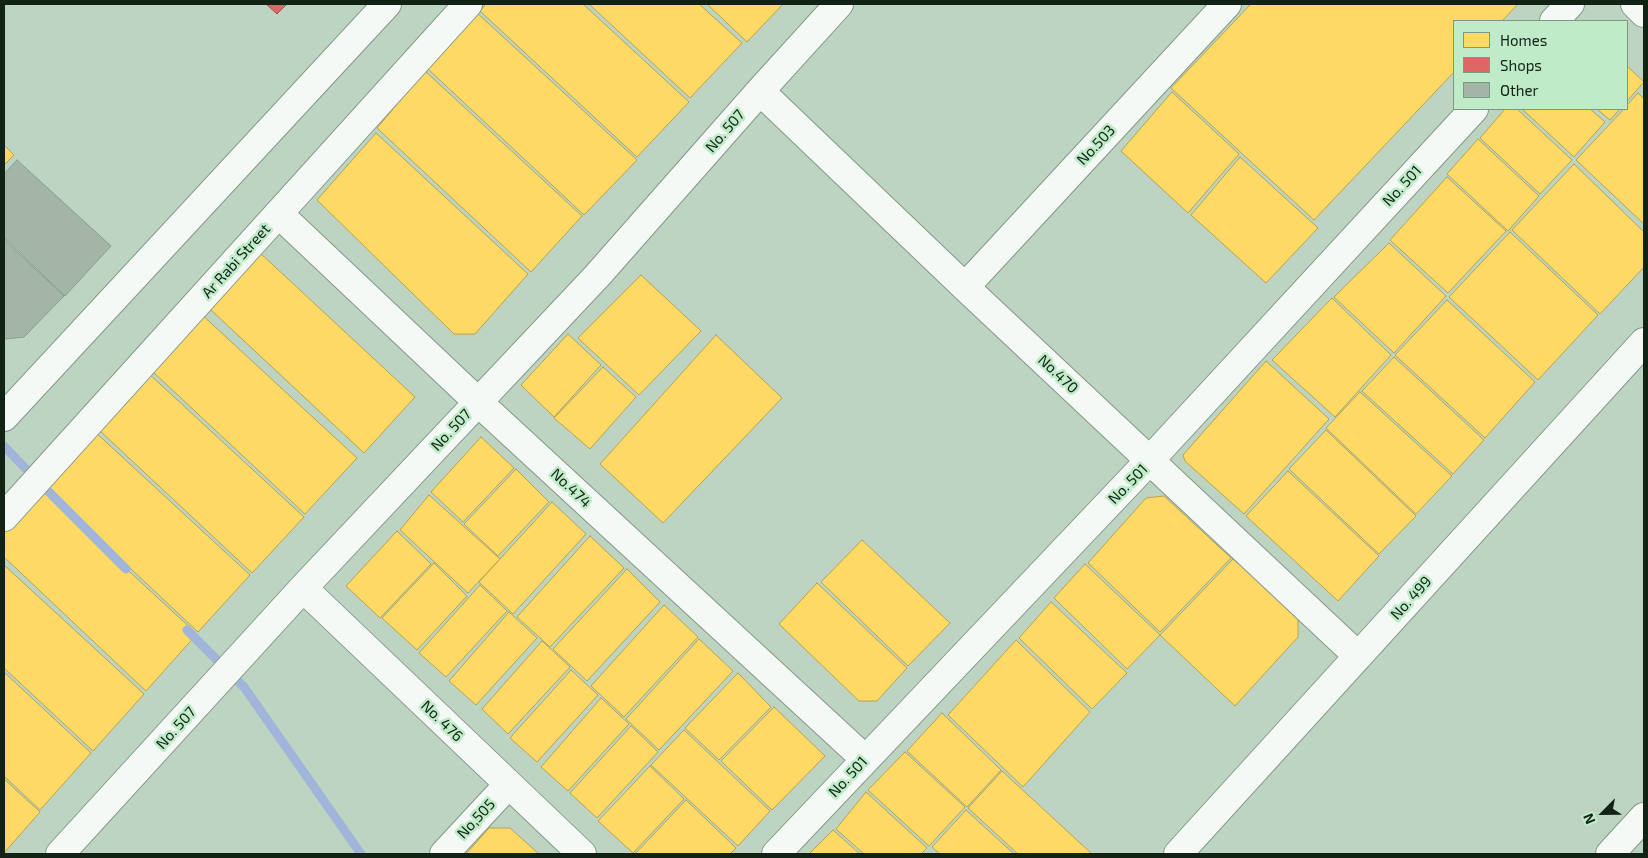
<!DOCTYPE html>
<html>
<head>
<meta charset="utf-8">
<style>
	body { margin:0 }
	#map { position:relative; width:1648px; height:858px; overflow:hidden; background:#bcd4c1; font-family:"Exo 2",sans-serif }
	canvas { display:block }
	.frame { position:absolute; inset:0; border:5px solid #122316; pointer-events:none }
	.legend { position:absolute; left:1453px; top:20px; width:175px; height:90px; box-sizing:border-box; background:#bfebc8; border:1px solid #7a9b81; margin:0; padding:6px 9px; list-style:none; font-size:15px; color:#122316 }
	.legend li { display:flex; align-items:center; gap:10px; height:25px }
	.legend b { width:25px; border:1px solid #7a9b81 }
	.north { position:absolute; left:1578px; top:788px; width:50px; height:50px; -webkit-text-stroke:4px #bfebc8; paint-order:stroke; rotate:247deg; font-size:14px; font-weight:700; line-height:20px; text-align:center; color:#122316 }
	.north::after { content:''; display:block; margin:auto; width:18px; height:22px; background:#122316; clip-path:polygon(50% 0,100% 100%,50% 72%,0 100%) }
</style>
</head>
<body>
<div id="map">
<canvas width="1648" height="858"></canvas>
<div class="frame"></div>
<ul class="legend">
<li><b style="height:14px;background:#ffd966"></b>Homes</li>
<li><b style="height:14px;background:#e06666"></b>Shops</li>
<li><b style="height:14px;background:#a3b5a7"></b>Other</li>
</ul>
<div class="north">N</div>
</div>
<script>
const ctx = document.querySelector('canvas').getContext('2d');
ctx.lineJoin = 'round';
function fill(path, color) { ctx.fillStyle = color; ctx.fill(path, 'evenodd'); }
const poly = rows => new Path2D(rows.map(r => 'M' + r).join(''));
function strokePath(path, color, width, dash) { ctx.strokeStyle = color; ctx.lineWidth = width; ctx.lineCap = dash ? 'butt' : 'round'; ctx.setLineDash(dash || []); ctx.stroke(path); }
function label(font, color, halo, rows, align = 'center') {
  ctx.font = font + ' "Exo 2",sans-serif'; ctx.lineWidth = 5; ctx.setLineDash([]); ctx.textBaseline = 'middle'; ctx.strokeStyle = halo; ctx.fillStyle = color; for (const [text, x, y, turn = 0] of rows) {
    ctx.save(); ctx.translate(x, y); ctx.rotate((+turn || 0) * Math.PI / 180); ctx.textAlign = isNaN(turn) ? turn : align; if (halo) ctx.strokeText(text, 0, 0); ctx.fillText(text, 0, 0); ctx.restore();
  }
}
const homes = poly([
	[486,4,583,4,689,102,637,157,480,11,486,4],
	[589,4,699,4,742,43,690,98,589,4],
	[707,4,783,4,747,42,707,4],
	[1251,4,1518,4,1502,21,1454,21,1454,72,1314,220,1171,88,1251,4],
	[476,12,637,160,584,215,428,69,476,12],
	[1627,66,1644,82,1627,101,1627,66],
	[425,71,582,216,531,272,377,128,425,71],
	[1172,92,1239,154,1188,213,1121,151,1172,92],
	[1638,93,1644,99,1644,224,1576,160,1624,109,1627,109,1627,105,1638,93],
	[1505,109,1517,109,1572,160,1540,194,1480,138,1505,109],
	[1522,109,1590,109,1605,122,1574,157,1522,109],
	[1597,109,1620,109,1610,120,1597,109],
	[376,133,528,274,475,334,454,334,317,200,376,133],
	[1478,139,1539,196,1508,231,1447,174,1478,139],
	[4,145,14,155,4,165,4,145],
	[1240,157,1318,228,1266,283,1191,215,1240,157],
	[1574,164,1644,232,1644,267,1600,314,1512,230,1574,164],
	[1447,177,1506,231,1448,293,1390,240,1447,177],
	[1510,232,1598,315,1538,380,1449,297,1510,232],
	[1389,243,1446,296,1394,353,1334,297,1389,243],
	[259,252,415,397,364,453,210,309,259,252],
	[641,275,701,331,639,395,578,338,641,275],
	[1332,298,1391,355,1335,417,1272,360,1332,298],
	[1447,300,1535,382,1485,438,1395,355,1447,300],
	[200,313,357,458,305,514,151,370,200,313],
	[568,334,601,365,554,417,521,385,568,334],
	[716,335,782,398,663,523,600,464,716,335],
	[1394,357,1484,440,1453,474,1362,391,1394,357],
	[1266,361,1329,419,1244,514,1185,461,1183,455,1266,361],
	[603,367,636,397,590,449,554,418,603,367],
	[147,372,304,517,252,573,98,429,147,372],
	[1360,392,1452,476,1416,514,1326,428,1360,392],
	[93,430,250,575,198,632,44,487,93,430],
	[1326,430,1416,516,1379,554,1289,469,1326,430],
	[481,437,514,468,463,522,431,492,481,437],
	[516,469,549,502,498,556,464,524,516,469],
	[1288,471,1379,556,1338,601,1246,516,1288,471],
	[40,489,197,634,146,691,4,557,4,532,40,489],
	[429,495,500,559,468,593,400,530,429,495],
	[1164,496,1231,558,1160,632,1088,563,1146,498,1164,496],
	[552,502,586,534,513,614,479,582,552,502],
	[397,531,431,564,380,618,346,586,397,531],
	[590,536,624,568,550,647,517,617,590,536],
	[862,540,950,623,908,666,821,582,862,540],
	[1233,559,1298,616,1298,637,1235,706,1160,635,1233,559],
	[434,563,467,596,417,650,382,618,434,563],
	[1085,564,1160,635,1127,669,1054,598,1085,564],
	[4,565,144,694,93,751,4,668,4,565],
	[627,569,660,602,587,681,553,649,627,569],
	[817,583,907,668,877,701,859,701,779,624,817,583],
	[480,585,507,611,446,677,419,653,480,585],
	[1051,602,1127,673,1092,709,1019,638,1051,602],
	[664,605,698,637,624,717,591,686,664,605],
	[509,612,537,638,476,705,449,681,509,612],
	[699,639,733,671,659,750,626,719,699,639],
	[1016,640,1090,712,1023,787,948,715,1016,640],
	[542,641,570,667,508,734,482,709,542,641],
	[571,670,598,695,537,762,510,738,571,670],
	[4,672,91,753,40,810,4,776,4,672],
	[738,673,771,707,719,760,685,728,738,673],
	[601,698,629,724,568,791,541,767,601,698],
	[774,707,825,756,772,810,721,761,774,707],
	[942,713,1001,770,967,807,907,751,942,713],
	[631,726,658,752,597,818,570,793,631,726],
	[684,730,770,811,738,846,651,765,684,730],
	[905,752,965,807,929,846,868,790,905,752],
	[650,766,684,799,633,853,598,821,650,766],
	[1002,771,1092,854,1018,854,968,808,1002,771],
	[4,779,40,812,4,853,4,779],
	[866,792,927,848,921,854,864,854,836,829,866,792],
	[686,800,736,848,730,854,635,854,686,800],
	[966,810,1014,854,940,854,932,847,966,810],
	[489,828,510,828,539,854,466,854,489,828],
	[833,830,860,854,809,854,833,830]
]);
fill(homes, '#ffd966');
strokePath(homes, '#b8a24e', 1);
const shops = poly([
	[266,4,287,4,277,14,266,4]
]);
fill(shops, '#e06666');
strokePath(shops, '#a2524e', 1);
strokePath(poly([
	[4,446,26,469],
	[48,491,126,569],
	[187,630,244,687,361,854]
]), '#a1b5da', 9);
const building = poly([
	[17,160,111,246,65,296,4,238,4,174,17,160],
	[4,240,64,296,24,337,5,339,4,338,4,240]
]);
fill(building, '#a3b5a7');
strokePath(building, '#899c8d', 1);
const minor = poly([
	[1635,4,1644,13],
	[1554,21,1570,4],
	[760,91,965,287,1358,656],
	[279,214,478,402,865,759],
	[965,287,1227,4],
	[4,417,387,4],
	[4,517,468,4],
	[303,588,582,854],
	[60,854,303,588,597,276,760,91,839,4],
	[444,854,508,785],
	[776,854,1150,460,1474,109],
	[1178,854,1644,342]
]);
const tertiary = poly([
	[1610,854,1644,817]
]);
strokePath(minor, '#859889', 30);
strokePath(tertiary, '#859889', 30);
strokePath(minor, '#f5f9f6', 28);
strokePath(tertiary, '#f5f9f6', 28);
label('15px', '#122316', '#bfebc8', [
	["No. 507",725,131,-49],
	["No.503",1096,145,-47],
	["No. 501",1402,186,-47],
	["Ar Rabi Street",236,261,-48],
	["No.470",1058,374,43],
	["No. 507",451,430,-47],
	["No. 501",1128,484,-46],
	["No.474",571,488,43],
	["No. 499",1411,598,-48],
	["No. 476",442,721,44],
	["No. 507",176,728,-48],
	["No. 501",848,777,-47],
	["No,505",476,819,-47]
]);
</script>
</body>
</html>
